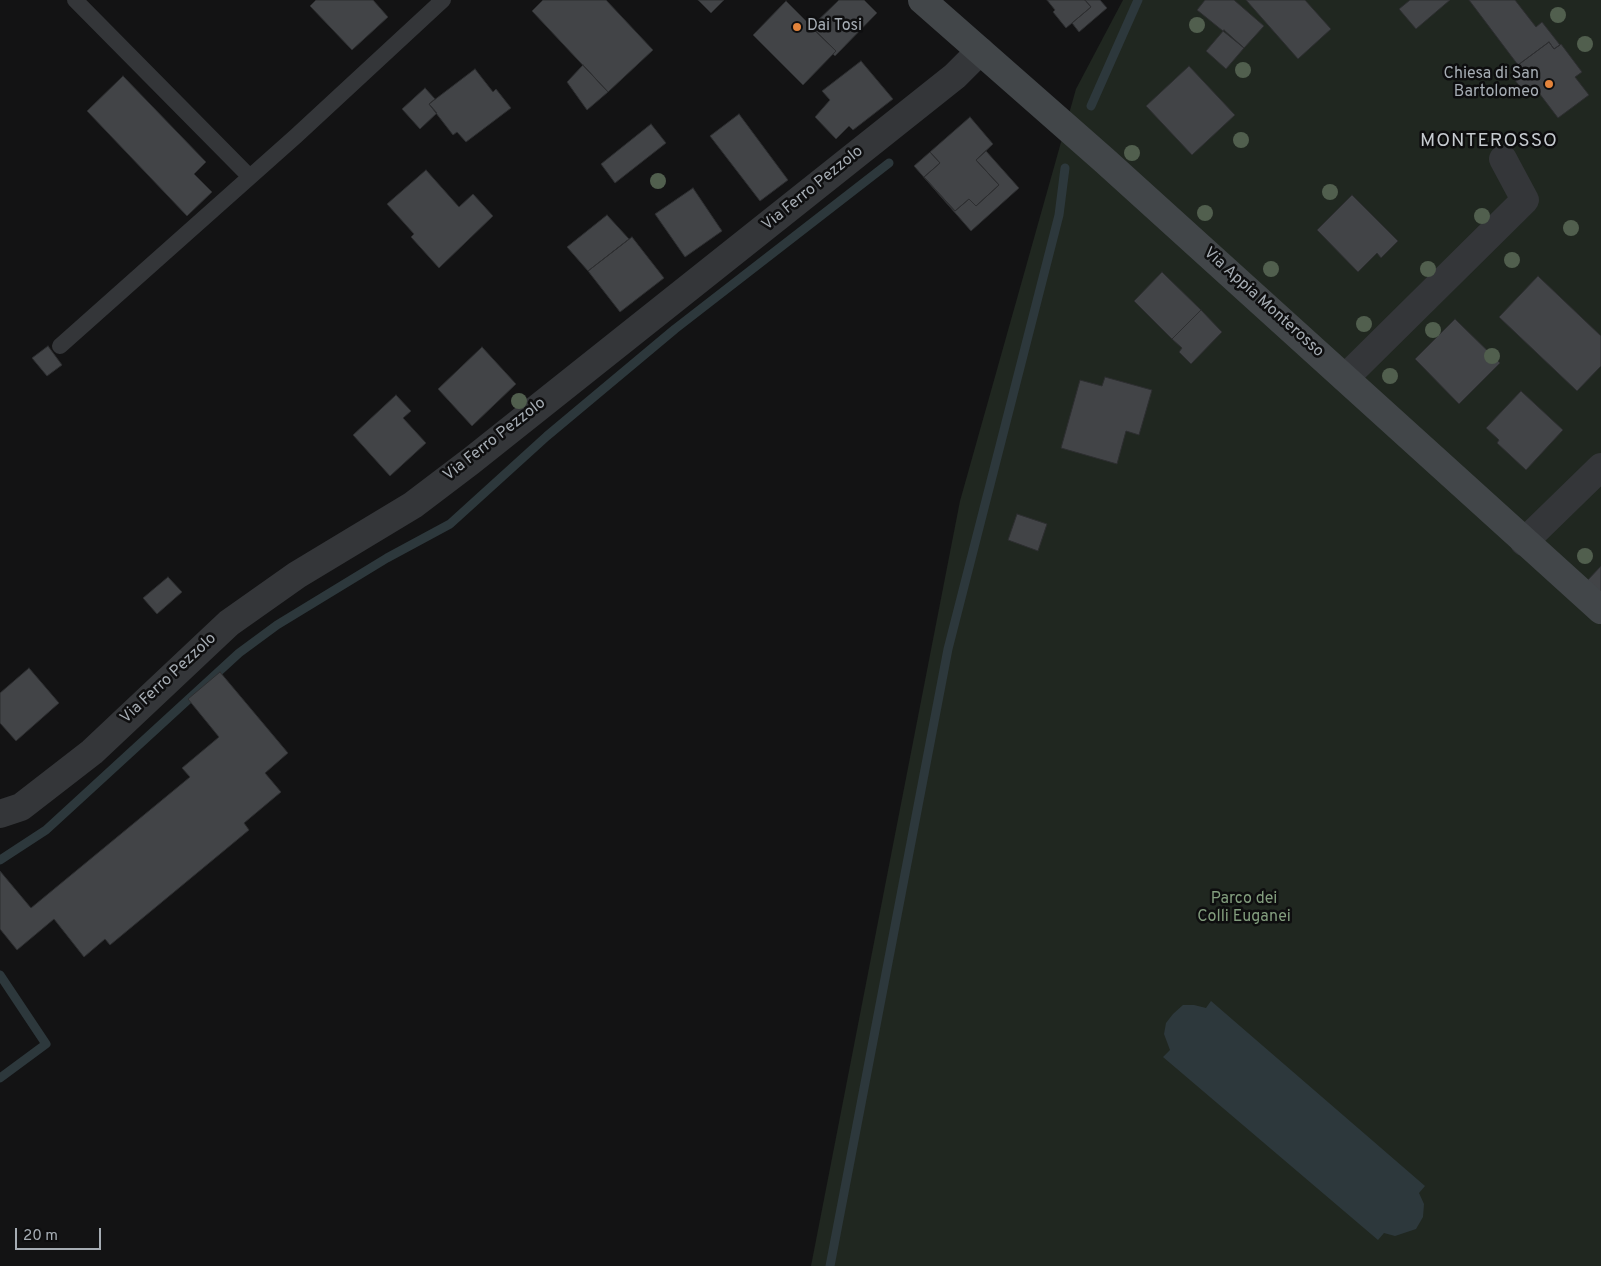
<!DOCTYPE html>
<html>
<head>
<meta charset="utf-8">
<style>
	body { margin:0 }
	#map { position:relative; width:1601px; height:1266px; overflow:hidden; background:#131314; font-family:Overpass,sans-serif }
	canvas { display:block }
	.scale { position:absolute; left:15px; top:1228px; width:86px; height:22px; box-sizing:border-box; border:2px solid #a6adb4; border-top:0; padding-left:6px; font-size:15px; line-height:18px; white-space:nowrap; color:#a6adb4; -webkit-text-stroke:4px #0e0e0f; paint-order:stroke }
</style>
</head>
<body>
<div id="map">
<canvas width="1601" height="1266"></canvas>
<div class="scale">20 m</div>
</div>
<script>
const ctx = document.querySelector('canvas').getContext('2d');
ctx.lineJoin = 'round';
function fill(path, color) { ctx.fillStyle = color; ctx.fill(path, 'evenodd'); }
const poly = rows => new Path2D(rows.map(r => 'M' + r).join(''));
function strokePath(path, color, width, dash) { ctx.strokeStyle = color; ctx.lineWidth = width; ctx.lineCap = dash ? 'butt' : 'round'; ctx.setLineDash(dash || []); ctx.stroke(path); }
function label(font, color, halo, rows, align = 'center') {
  ctx.font = font + ' Overpass,sans-serif'; ctx.lineWidth = 5; ctx.setLineDash([]); ctx.textBaseline = 'middle'; ctx.strokeStyle = halo; ctx.fillStyle = color; for (const [text, x, y, turn = 0] of rows) {
    ctx.save(); ctx.translate(x, y); ctx.rotate((+turn || 0) * Math.PI / 180); ctx.textAlign = isNaN(turn) ? turn : align; if (halo) ctx.strokeText(text, 0, 0); ctx.fillText(text, 0, 0); ctx.restore();
  }
}
fill(poly([
	[1123,0,1601,0,1601,1266,811,1266,960,501,1076,89]
]), '#202720');
fill(poly([
	[1211,1001,1425,1186,1419,1193,1424,1204,1423,1217,1416,1229,1395,1236,1384,1233,1378,1240,1163,1057,1170,1050,1164,1034,1166,1023,1173,1014,1183,1005,1194,1005,1206,1008]
]), '#2d383c');
strokePath(poly([
	[1091,106,1138,0],
	[0,860,46,830,239,653,277,625,387,558,450,524,547,436,675,329,889,163],
	[0,975,46,1044,0,1078],
	[830,1266,948,649,1059,215,1065,168]
]), '#2d383c', 9);
const building = poly([
	[316,0,373,0,388,17,352,50,310,6,316,0],
	[543,0,606,0,653,50,608,92,532,11,543,0],
	[698,0,724,0,711,13,698,0],
	[839,0,864,0,877,13,835,56,833,54,836,51,811,27,839,0],
	[1047,0,1085,0,1091,7,1066,28,1053,12,1055,10,1047,0],
	[1085,0,1100,0,1107,8,1079,32,1072,23,1091,7,1085,0],
	[1205,0,1234,0,1264,26,1244,48,1197,10,1205,0],
	[1246,0,1305,0,1331,29,1298,59,1246,0],
	[1410,0,1450,0,1416,29,1399,9,1410,0],
	[1469,0,1515,0,1536,27,1542,22,1560,45,1554,49,1549,42,1518,65,1469,0],
	[786,1,836,51,803,85,753,35,786,1],
	[1224,30,1244,48,1226,69,1206,51,1224,30],
	[1549,42,1554,49,1561,44,1582,72,1575,77,1589,95,1558,118,1536,89,1527,96,1514,79,1523,72,1518,65,1549,42],
	[861,61,893,99,853,130,849,126,836,139,815,117,830,100,822,91,861,61],
	[583,65,608,92,587,110,567,82,583,65],
	[1189,66,1235,115,1192,155,1146,106,1189,66],
	[475,69,493,92,496,89,511,108,466,142,457,132,453,135,429,104,475,69],
	[123,76,206,162,194,174,212,192,187,216,87,111,123,76],
	[425,88,435,99,429,104,437,113,420,129,402,109,425,88],
	[739,114,788,180,760,201,710,136,739,114],
	[970,117,993,144,976,160,999,185,976,206,969,199,955,211,924,177,940,163,930,152,970,117],
	[651,124,666,143,615,183,601,164,651,124],
	[986,151,1019,188,971,231,914,166,930,152,940,163,924,177,955,211,969,199,976,206,999,185,976,160,986,151],
	[426,170,459,207,473,194,493,216,439,268,411,237,414,234,387,204,426,170],
	[693,188,722,231,685,257,655,214,693,188],
	[1352,195,1398,241,1381,258,1377,253,1358,272,1317,230,1352,195],
	[607,215,629,239,588,271,567,247,607,215],
	[632,237,664,278,620,312,588,271,632,237],
	[1162,272,1201,310,1172,339,1134,301,1162,272],
	[1538,276,1601,336,1601,366,1577,391,1499,317,1538,276],
	[1201,310,1222,332,1191,364,1179,352,1182,348,1172,339,1201,310],
	[1455,319,1500,363,1459,404,1415,359,1455,319],
	[48,346,62,365,47,376,32,358,48,346],
	[482,347,516,384,472,426,438,389,482,347],
	[1105,377,1152,390,1139,435,1126,431,1117,464,1061,448,1080,380,1102,386,1105,377],
	[1521,391,1563,430,1526,470,1497,443,1499,440,1486,428,1521,391],
	[396,395,411,411,403,418,426,443,390,476,353,435,396,395],
	[1017,514,1047,524,1038,551,1008,540,1017,514],
	[1601,566,1601,597,1585,583,1601,566],
	[168,577,182,592,157,614,143,598,168,577],
	[29,668,59,703,16,741,0,723,0,693,29,668],
	[220,672,288,753,265,773,281,792,244,823,249,830,110,945,105,939,84,957,54,919,17,950,0,929,0,871,31,908,190,777,182,768,219,737,188,699,220,672]
]);
fill(building, '#424447');
strokePath(building, '#2d2e30', 1);
strokePath(poly([
	[75,0,250,177],
	[60,346,296,136,443,0]
]), '#343639', 16);
strokePath(poly([
	[1345,378,1525,200,1503,159],
	[1524,542,1601,467],
	[0,814,21,807,92,752,229,623,297,575,413,505,471,461,955,76,980,51]
]), '#343639', 28);
strokePath(poly([
	[922,0,1104,160,1601,610]
]), '#424649', 28);
ctx.fillStyle = '#515f4e';
for (const [x, y] of [
	[1558,15],
	[1197,25],
	[1585,44],
	[1243,70],
	[1241,140],
	[1132,153],
	[658,181],
	[1330,192],
	[1205,213],
	[1482,216],
	[1571,228],
	[1512,260],
	[1271,269],
	[1428,269],
	[1364,324],
	[1433,330],
	[1492,356],
	[1390,376],
	[519,401],
	[1585,556]
]) { ctx.beginPath(); ctx.arc(x, y, 8, 0, 2 * Math.PI); ctx.fill(); }
for (const [x, y, r, color] of [
	[797,27,5,"#e4843b"],
	[1549,84,5,"#e4843b"]
]) { const dot = new Path2D(); dot.arc(x, y, r, 0, 2 * Math.PI); ctx.fillStyle = color; ctx.fill(dot); strokePath(dot, '#0e0e0f', 2); }
label('16px', '#a6adb4', '#0e0e0f', [
	["Dai Tosi",807,27],
	["Chiesa di San",1539,75,"right"],
	["Bartolomeo",1539,93,"right"]
], 'left');
label('16px', '#a6adb4', '#0e0e0f', [
	["Via Ferro Pezzolo",813,189,-39],
	["Via Appia Monterosso",1263,303,42],
	["Via Ferro Pezzolo",495,440,-38],
	["Via Ferro Pezzolo",169,679,-43]
]);
label('16px', '#839e7e', '#0e0e0f', [
	["Parco dei",1244,900],
	["Colli Euganei",1244,918]
]);
ctx.letterSpacing = '1px';
label('19px', '#c6cbd0', '#0e0e0f', [
	["MONTEROSSO",1489,142]
]);
ctx.letterSpacing = '0px';
</script>
</body>
</html>
